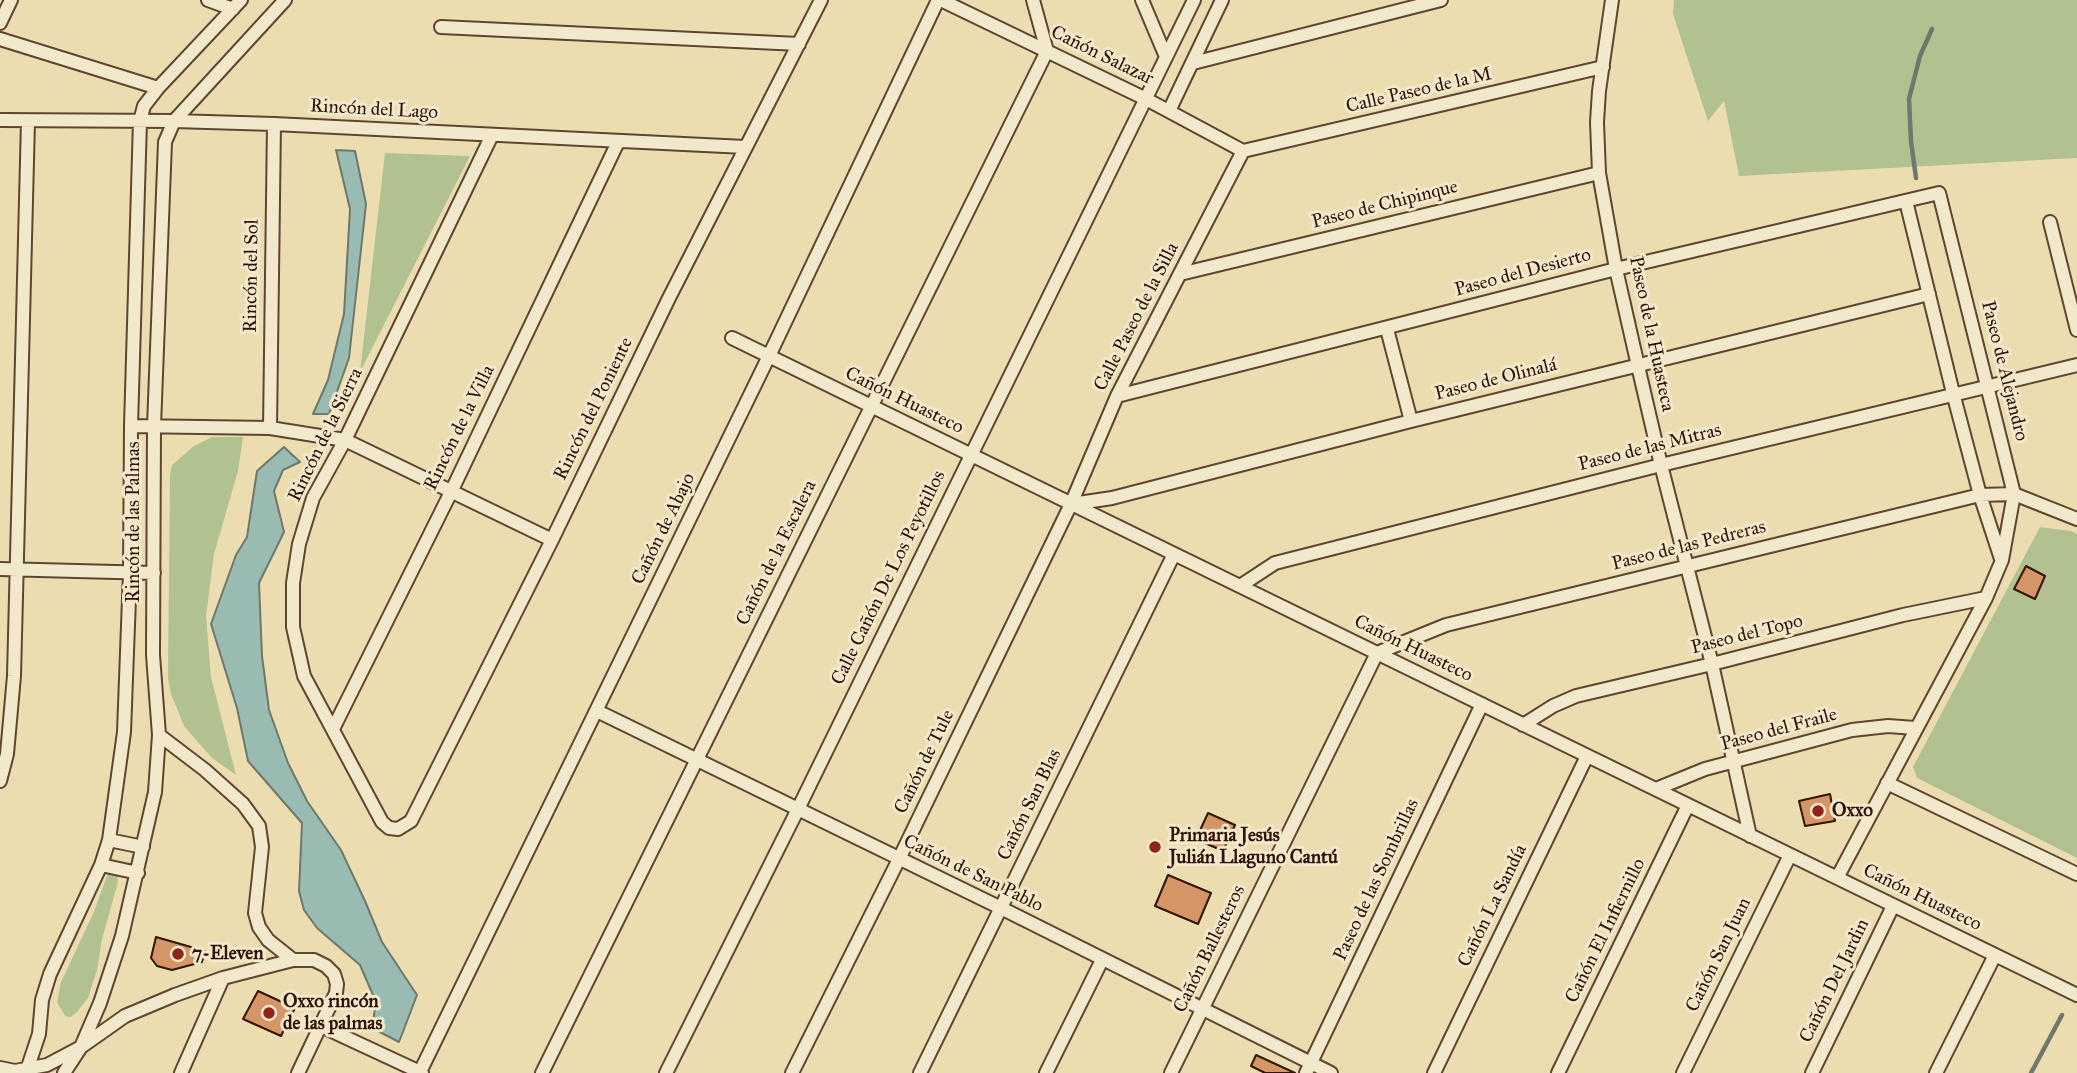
<!DOCTYPE html>
<html>
<head>
<meta charset="utf-8">
<style>
	body { margin:0 }
	canvas { display:block; background:#ebddb0 }
</style>
</head>
<body>
<canvas width="2077" height="1073"></canvas>
<script>
const ctx = document.querySelector('canvas').getContext('2d');
ctx.lineJoin = 'round';
function fill(path, color) { ctx.fillStyle = color; ctx.fill(path, 'evenodd'); }
const poly = rows => new Path2D(rows.map(r => 'M' + r).join(''));
function strokePath(path, color, width, dash) { ctx.strokeStyle = color; ctx.lineWidth = width; ctx.lineCap = dash ? 'butt' : 'round'; ctx.setLineDash(dash || []); ctx.stroke(path); }
function label(font, color, halo, rows, align = 'center') {
  ctx.font = font + ' "IM FELL Great Primer",serif'; ctx.lineWidth = 6; ctx.setLineDash([]); ctx.textBaseline = 'middle'; ctx.strokeStyle = halo; ctx.fillStyle = color; for (const [text, x, y, turn = 0] of rows) {
    ctx.save(); ctx.translate(x, y); ctx.rotate((+turn || 0) * Math.PI / 180); ctx.textAlign = isNaN(turn) ? turn : align; if (halo) ctx.strokeText(text, 0, 0); ctx.fillText(text, 0, 0); ctx.restore();
  }
}
fill(poly([
	[1674,0,2077,0,2077,158,1739,176,1724,101,1708,121,1673,14],
	[385,153,470,156,360,372],
	[212,437,243,437,238,471,214,554,206,616,211,677,236,775,212,758,184,726,171,694,168,678,170,475,172,465,194,446],
	[2040,527,2071,531,2077,534,2077,858,1917,778,1913,767],
	[108,873,117,873,118,882,102,939,97,970,88,998,76,1013,70,1017,65,1016,57,1002,61,982,93,914]
]), '#b1c290');
const water = poly([
	[336,150,355,151,366,204,349,358,329,414,313,414,328,380,344,314,350,209,336,150],
	[284,447,300,462,283,470,274,491,284,532,259,583,262,656,269,710,288,763,307,801,341,850,365,901,382,942,417,995,399,1042,372,1028,376,1002,360,965,317,928,304,910,299,891,302,823,248,761,237,708,211,624,236,555,247,537,257,471,284,447]
]);
fill(water, '#99bbb1');
strokePath(water, '#6f786c', 2);
strokePath(poly([
	[1916,178,1911,141,1909,99,1920,56,1932,29],
	[2031,1073,2062,1015]
]), '#6f786c', 4.5);
const building = poly([
	[2026,566,2045,576,2035,599,2014,589,2026,566],
	[1830,794,1835,821,1805,826,1799,801,1830,794],
	[1208,813,1235,825,1223,851,1196,839,1208,813],
	[1168,875,1211,893,1198,924,1155,906,1168,875],
	[156,937,205,951,202,962,172,970,157,966,151,958,156,937],
	[258,991,295,1008,281,1036,243,1019,258,991],
	[1256,1055,1295,1073,1265,1073,1251,1066,1256,1055]
]);
fill(building, '#d59566');
strokePath(building, '#2f1305', 2);
const street = poly([
	[208,0,233,9],
	[941,0,1146,99,1243,151],
	[1142,0,1166,57],
	[1612,0,1599,91,1597,122,1599,173,1616,269,1638,366,1661,465,1712,664,1750,836],
	[0,23,11,0],
	[441,27,799,44],
	[0,39,158,88],
	[1193,63,1441,0],
	[1169,111,1222,0],
	[0,120,174,121,274,124,745,147],
	[492,135,345,440,313,498,299,544,293,583,293,627,304,676,382,822,389,828,398,829,411,821,552,540,669,298,821,0],
	[1243,151,1603,67],
	[1906,201,1953,393,1980,495,2001,559],
	[2050,222,2077,330],
	[1180,274,1599,173],
	[1387,329,1411,421],
	[732,338,2077,995],
	[1117,396,1616,269,1939,193,2014,494,2002,560,1986,598,1837,878],
	[131,426,270,428,345,440,552,540],
	[270,428,274,124],
	[1072,504,1112,498,1411,421,1929,294],
	[0,569,154,573],
	[1240,586,1275,563,1661,465,2077,365],
	[597,711,1001,908,1331,1073],
	[1523,725,1553,706,1576,696,1712,664,1903,615,1986,598],
	[333,729,452,490,618,142],
	[159,735,205,770,243,804,259,826,262,847,255,913,259,927,268,940,293,960],
	[0,781,7,754,14,676,28,121],
	[1887,783,2077,874],
	[1656,789,1705,769,1852,730,1888,726,1915,728],
	[109,840,143,847],
	[101,865,138,873],
	[321,1026,422,1073],
	[0,1068,15,1071,47,1065,81,1047,125,1016,175,995,223,978,293,960,314,960,326,966,334,974,337,984,336,993,298,1073],
	[420,1072,769,356,938,0],
	[26,1073,39,1034,42,1000,50,974,101,865,109,840,124,732,130,572,131,426,140,121,144,106,158,88,241,0],
	[64,1073,81,1047,100,1003,122,936,155,792,159,735,153,655,154,426,165,142,174,121,285,0],
	[181,1073,223,978],
	[542,1073,1047,51,1033,0],
	[666,1073,798,809,1194,0],
	[792,1073,899,859,1071,504,1117,396,1243,151],
	[920,1073,1174,554],
	[1046,1073,1102,960],
	[1171,1073,1377,653,1446,625,1980,495,2014,494,2077,519],
	[1306,1073,1482,704],
	[1434,1073,1587,756],
	[1558,1073,1688,805],
	[1683,1073,1790,855],
	[1812,1073,1893,906],
	[1936,1073,1995,955]
]);
strokePath(street, '#5e4630', 16);
strokePath(street, '#f2e9cc', 12);
for (const [x, y, r, color] of [
	[1818,811,7,"#8f2418"],
	[1155,847,7,"#8f2418"],
	[178,954,7,"#8f2418"],
	[269,1013,7,"#8f2418"]
]) { const dot = new Path2D(); dot.arc(x, y, r, 0, 2 * Math.PI); ctx.fillStyle = color; ctx.fill(dot); strokePath(dot, '#f2e9cc', 2.5); }
label('19px', '#2f1305', '#f2e9cc', [
	["Cañón Salazar",1102,56,26],
	["Calle Paseo de la M",1419,91,-13],
	["Rincón del Lago",374,110,3],
	["Paseo de Chipinque",1385,205,-14],
	["Paseo del Desierto",1523,273,-15],
	["Rincón del Sol",252,276,-89],
	["Calle Paseo de la Silla",1137,317,-63],
	["Paseo de la Huasteca",1651,334,78],
	["Paseo de Alejandro",2004,371,76],
	["Paseo de Olinalá",1496,380,-14],
	["Cañón Huasteco",904,401,26],
	["Rincón del Poniente",594,409,-64],
	["Rincón de la Villa",460,428,-64],
	["Rincón de la Sierra",326,435,-64],
	["Paseo de las Mitras",1650,448,-14],
	["Rincón de las Palmas",134,522,-90],
	["Cañón de Abajo",664,529,-64],
	["Paseo de las Pedreras",1689,546,-14],
	["Cañón de la Escalera",777,553,-64],
	["Calle Cañón De Los Peyotillos",889,578,-64],
	["Paseo del Topo",1747,635,-14],
	["Cañón Huasteco",1413,649,26],
	["Paseo del Fraile",1779,730,-15],
	["Cañón de Tule",925,762,-64],
	["Cañón San Blas",1030,805,-64],
	["Cañón de San Pablo",973,874,26],
	["Paseo de las Sombrillas",1377,880,-65],
	["Cañón Huasteco",1922,898,26],
	["Cañón La Sandía",1493,906,-64],
	["Cañón El Infiernillo",1606,931,-64],
	["Cañón Ballesteros",1210,949,-64],
	["Cañón San Juan",1719,955,-64],
	["Cañón Del Jardin",1835,981,-64]
]);
label('bold 19px', '#2f1305', '#f2e9cc', [
	["Oxxo",1832,811],
	["Primaria Jesús",1169,836],
	["Julián Llaguno Cantú",1169,858],
	["7-Eleven",192,954],
	["Oxxo rincón",283,1002],
	["de las palmas",283,1024]
], 'left');
</script>
</body>
</html>
